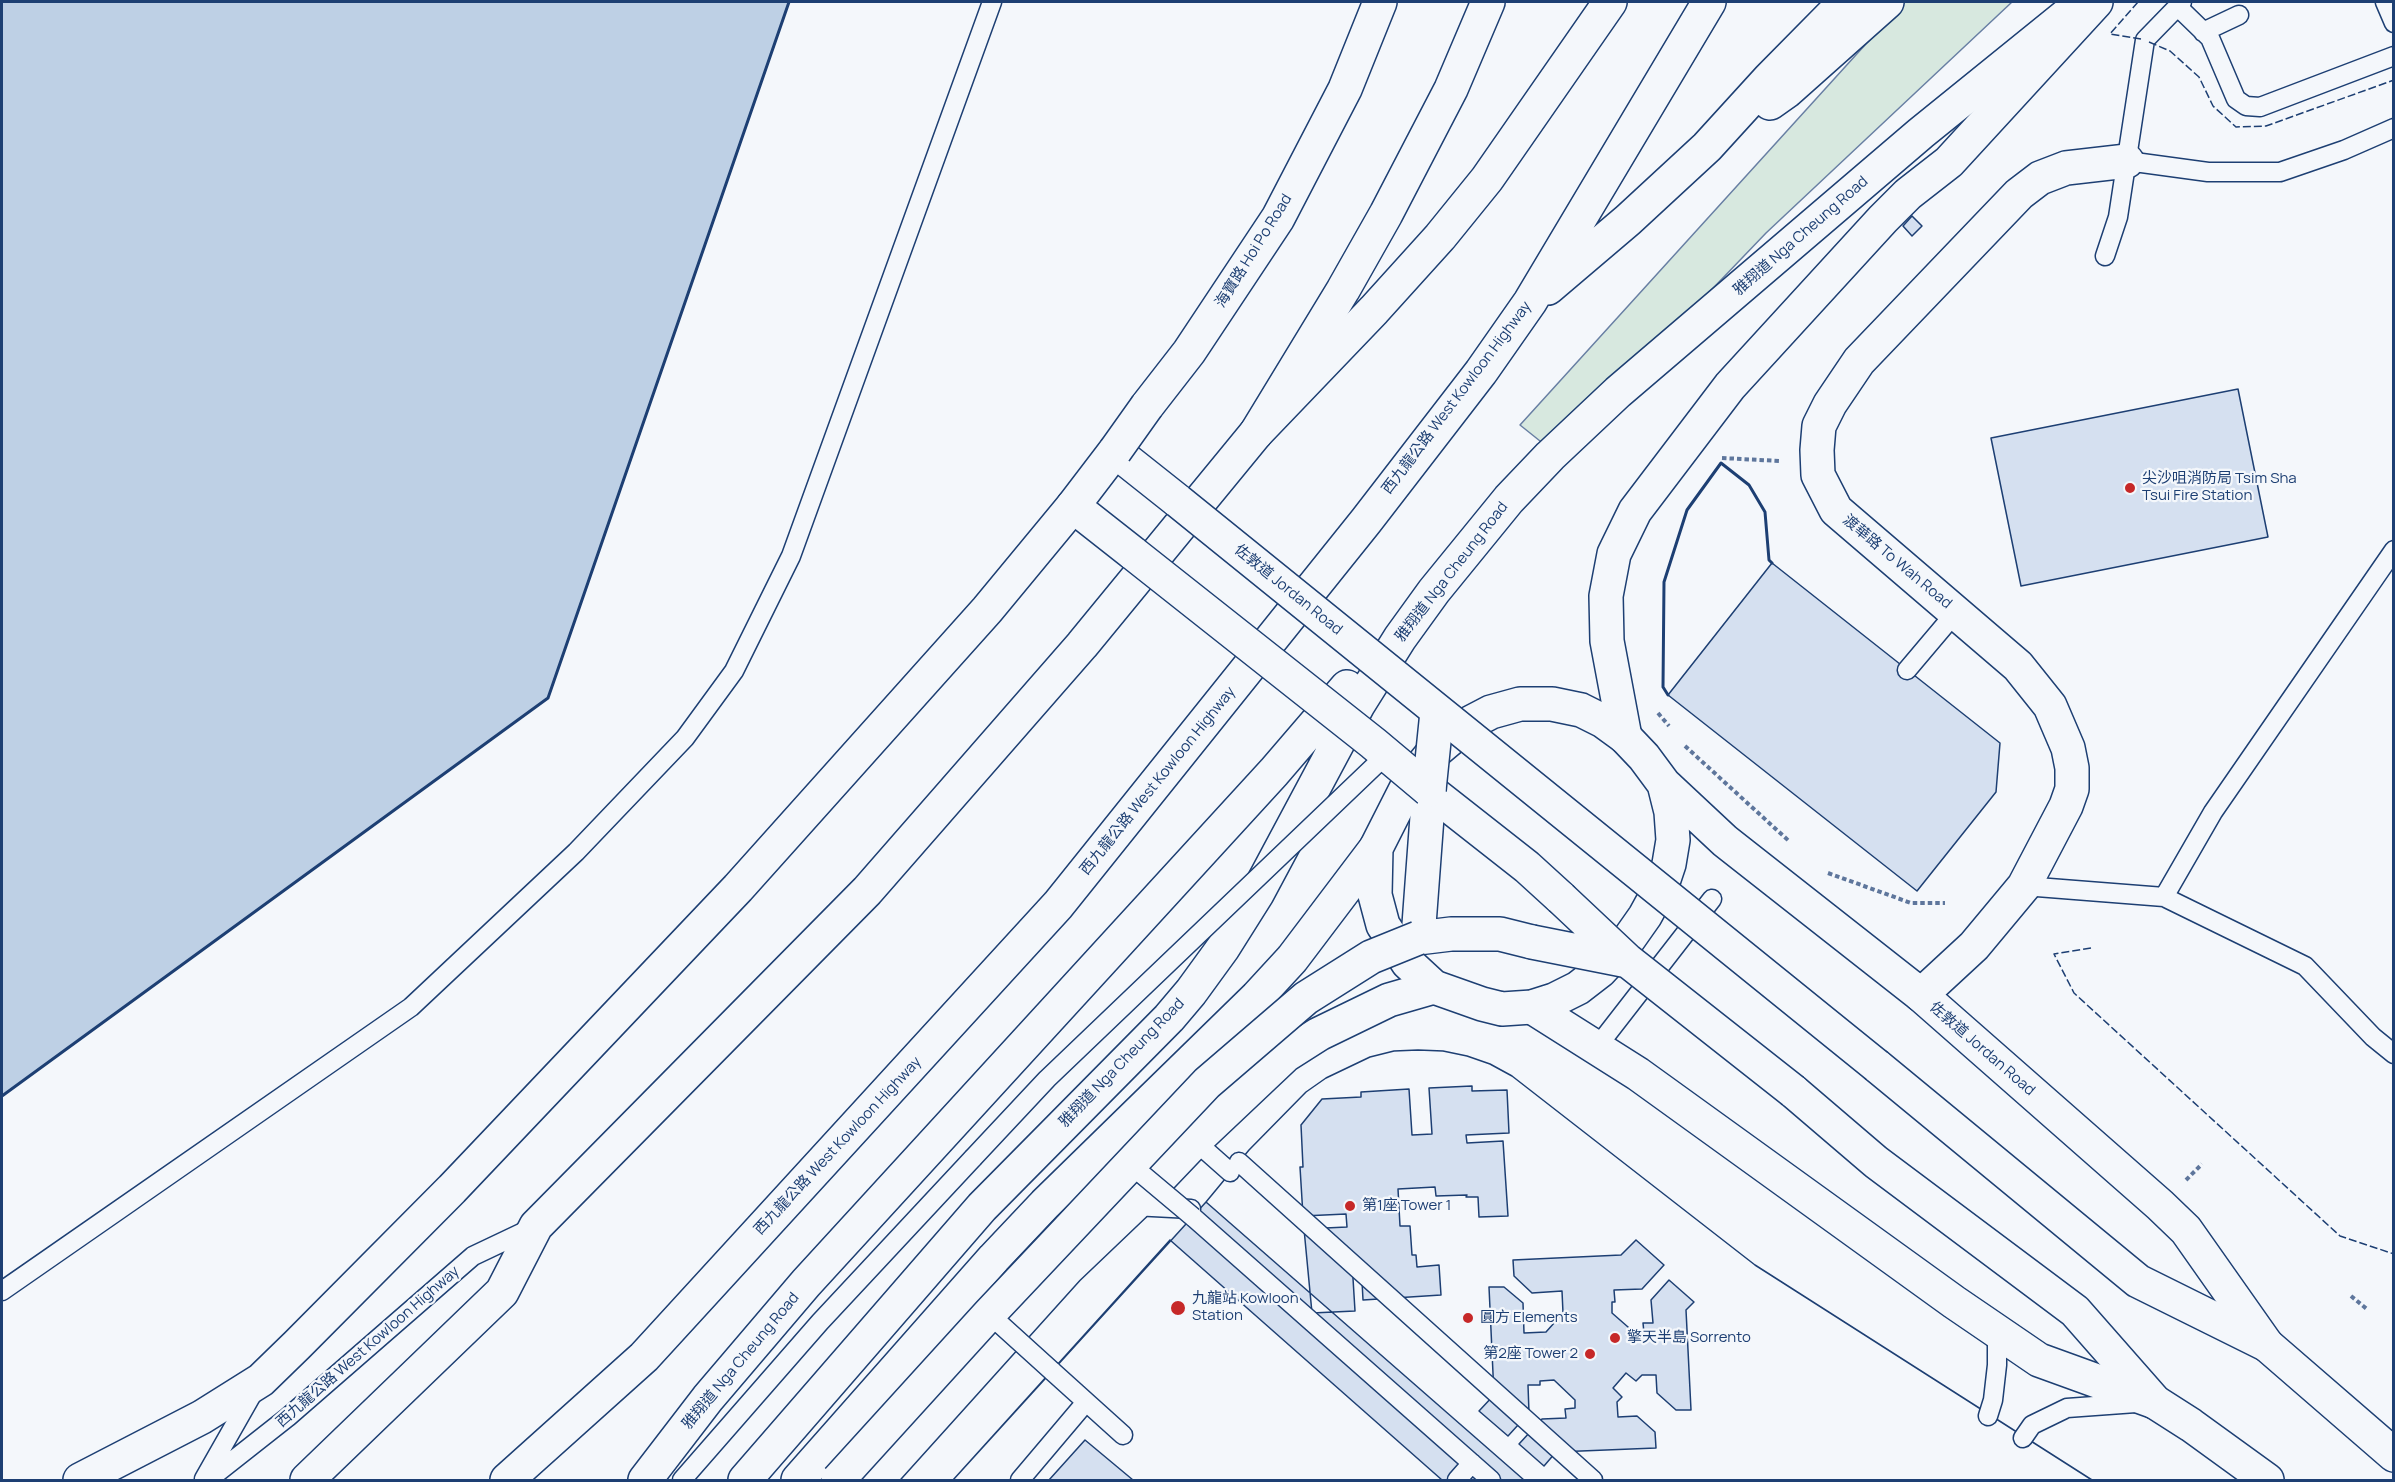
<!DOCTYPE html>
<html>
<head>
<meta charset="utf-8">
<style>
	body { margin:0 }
	#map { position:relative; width:2395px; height:1482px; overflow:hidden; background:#f4f7fb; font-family:Manrope,sans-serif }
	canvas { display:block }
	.frame { position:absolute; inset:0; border:3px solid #1d3f73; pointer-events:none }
</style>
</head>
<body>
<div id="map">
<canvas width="2395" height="1482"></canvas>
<div class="frame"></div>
</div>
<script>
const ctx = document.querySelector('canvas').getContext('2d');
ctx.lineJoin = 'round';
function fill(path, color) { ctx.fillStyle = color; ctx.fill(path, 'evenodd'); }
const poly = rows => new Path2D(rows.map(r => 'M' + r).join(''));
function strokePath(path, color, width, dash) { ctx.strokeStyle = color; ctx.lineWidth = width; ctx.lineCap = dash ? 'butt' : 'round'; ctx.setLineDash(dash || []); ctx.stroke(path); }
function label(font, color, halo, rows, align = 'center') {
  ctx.font = font + ' Manrope,"Noto Sans TC",sans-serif'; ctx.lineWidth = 4.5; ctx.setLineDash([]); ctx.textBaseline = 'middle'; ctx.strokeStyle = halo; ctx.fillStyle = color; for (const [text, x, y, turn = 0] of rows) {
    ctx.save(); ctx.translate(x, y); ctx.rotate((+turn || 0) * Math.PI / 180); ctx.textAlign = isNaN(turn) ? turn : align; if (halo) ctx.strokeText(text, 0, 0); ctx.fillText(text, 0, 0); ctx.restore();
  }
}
const green = poly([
	[1904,2,2012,2,1766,233,1555,453,1520,425,1904,2]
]);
fill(green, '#d7e8df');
strokePath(green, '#687fa3', 1.5);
const water = poly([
	[2,2,789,2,548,698,2,1096,2,2]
]);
fill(water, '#bed0e5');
strokePath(water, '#687fa3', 1.5);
const building = poly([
	[1912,216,1922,226,1912,236,1903,226,1912,216],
	[2238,389,2268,537,2021,586,1991,438,2238,389],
	[1772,563,2000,743,1996,792,1917,891,1668,695,1772,563],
	[1418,1050,1443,1051,1467,1056,1490,1064,1512,1076,1755,1265,2092,1480,1524,1480,1206,1202,1249,1150,1306,1092,1326,1078,1370,1057,1394,1051,1418,1050],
	[1418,1050,1443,1051,1467,1056,1490,1064,1512,1076,1755,1265,2092,1480,953,1480,1206,1202,1249,1150,1306,1092,1326,1078,1370,1057,1394,1051,1418,1050],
	[1472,1086,1472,1091,1507,1090,1509,1133,1466,1135,1467,1143,1503,1141,1508,1216,1479,1217,1478,1197,1466,1197,1467,1195,1436,1196,1435,1187,1398,1189,1400,1226,1410,1226,1412,1255,1416,1255,1417,1267,1439,1265,1441,1295,1363,1300,1361,1262,1352,1262,1355,1311,1312,1313,1304,1229,1347,1227,1346,1214,1303,1216,1300,1167,1303,1167,1301,1125,1322,1099,1361,1097,1361,1092,1409,1089,1412,1135,1432,1134,1429,1088,1472,1086],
	[1170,1240,1442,1480,1133,1480,1085,1440,1049,1480,953,1480,1170,1240],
	[1636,1240,1664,1265,1642,1289,1614,1290,1615,1302,1612,1302,1612,1313,1636,1334,1644,1333,1643,1323,1653,1323,1651,1300,1669,1280,1694,1302,1686,1310,1691,1410,1676,1410,1657,1393,1656,1375,1642,1375,1636,1381,1626,1373,1613,1388,1622,1397,1617,1402,1618,1417,1637,1416,1655,1432,1656,1448,1556,1452,1544,1466,1519,1444,1542,1419,1566,1418,1565,1409,1575,1408,1575,1400,1554,1380,1540,1381,1540,1385,1528,1385,1529,1413,1508,1436,1479,1411,1494,1395,1489,1287,1504,1287,1523,1303,1524,1333,1546,1332,1563,1313,1562,1291,1532,1293,1514,1276,1513,1260,1621,1255,1636,1240]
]);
fill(building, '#d5e0f0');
strokePath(building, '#1d3f73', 1.5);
const service = poly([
	[2385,2,2394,23],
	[2177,6,2210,38,2236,99,2246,106,2260,107,2394,56],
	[2203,32,2239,15],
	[2127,161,2208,172,2280,172,2344,150,2394,128],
	[2105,256,2118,217,2145,40,2182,2],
	[1907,670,1956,612],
	[2024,886,2164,897,2305,966,2373,1037,2394,1054],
	[2164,897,2213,812,2394,550],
	[1597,1047,1712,899],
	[1195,1141,1230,1172],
	[1239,1162,1593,1480],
	[1133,1206,1191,1209],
	[1193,1217,1491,1480],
	[2,1291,411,1007,576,852,685,738,734,671,791,556,992,2],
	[1052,1371,1123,1435],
	[1988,1416,1993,1400,1997,1365,1997,1333],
	[2023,1438,2032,1425,2067,1408,2136,1403],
	[204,1479,254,1391],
	[208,1480,288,1417,473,1256,532,1228],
	[682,1480,820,1322,973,1158],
	[1020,1480,1086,1402],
	[1457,1480,1472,1463]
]);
const minor = poly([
	[1921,995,1974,946,2024,886,2066,806,2072,789,2072,768,2068,748,2050,706,2018,666,1836,510,1818,475,1817,450,1819,426,1830,404,1859,361,2019,194,2040,178,2066,168,2127,161]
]);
const tertiary = poly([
	[1418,938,1429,790],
	[1532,1007,1638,1074,1954,1302,2039,1360,2155,1402],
	[798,1480,994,1258,1045,1204,1257,997,1292,959,1376,848],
	[877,1480,1068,1268,1133,1206,1195,1141,1286,1055,1319,1034,1389,1000,1434,987]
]);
const secondary = poly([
	[1664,784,1671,812,1673,840,1669,864,1662,885,1645,916,1626,943,1600,971,1578,988,1554,1000,1532,1007,1502,1009,1482,1004,1434,987,1408,963,1383,925,1375,895,1376,848,1411,779,1430,756,1468,724,1491,712,1520,704,1552,704,1581,710,1603,721,1625,737,1644,757,1664,784,1725,841,1921,995,2160,1205,2186,1230,2267,1345],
	[645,1480,708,1398,806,1283,1274,772,1347,687],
	[745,1480,982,1207,1169,1018,1191,992,1223,948,1257,894,1358,705,1400,638,1434,591,1509,499,1550,456,1618,392,1921,133,2083,2]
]);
const primary = poly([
	[1147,406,1189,352,1278,218,1345,89,1380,2],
	[1134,554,1073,506,1115,451,1178,501],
	[1625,737,1607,641,1606,596,1614,554,1635,511,1730,386,1883,219,1908,194,1949,162,2096,2],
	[1429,790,1527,867,1561,898],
	[1418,938,1451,934,1500,934,1532,942],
	[1877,1066,2138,1281,2267,1345,2394,1455],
	[1793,1091,1876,1162,2075,1311,2155,1402,2191,1425,2267,1480]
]);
const trunk = poly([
	[1770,103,1787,91,1887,2],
	[1548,288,1628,220,1707,147,1769,79,1845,2],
	[80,1480,202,1417,261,1380,297,1345,452,1189,738,888,987,610,1073,506],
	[307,1480,502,1292,536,1226,867,891,1082,645,1256,433,1343,290,1386,214,1451,89,1488,2],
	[507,1480,644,1357,1058,905,1366,521,1481,372,1530,302,1709,2]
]);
const motorway = poly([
	[1256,433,1374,310,1440,237,1487,179,1610,2]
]);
strokePath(service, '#1d3f73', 21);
strokePath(minor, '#1d3f73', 36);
strokePath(tertiary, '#1d3f73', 36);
strokePath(secondary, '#1d3f73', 36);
strokePath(primary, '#1d3f73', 36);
strokePath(trunk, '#1d3f73', 36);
strokePath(motorway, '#1d3f73', 36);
strokePath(poly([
	[1722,458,1780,461],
	[1658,713,1669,726],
	[1685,746,1790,842],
	[1828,873,1911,903,1945,903],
	[2186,1180,2202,1164],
	[2351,1296,2368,1310]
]), '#5e769c', 4, [4.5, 3]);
strokePath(service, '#f4f7fb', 18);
strokePath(minor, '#f4f7fb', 33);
strokePath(tertiary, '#f4f7fb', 33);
strokePath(secondary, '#f4f7fb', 33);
strokePath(primary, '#f4f7fb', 33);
strokePath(trunk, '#f4f7fb', 33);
strokePath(motorway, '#f4f7fb', 33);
const serviceBridge = poly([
	[973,1158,1047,1079,1386,755],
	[1131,1165,1193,1217],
	[989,1314,1052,1371]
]);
const tertiaryBridge = poly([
	[1429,790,1437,712],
	[838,1480,989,1314,1207,1083,1306,998,1371,957,1418,938]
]);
const primaryBridge = poly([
	[1115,451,1147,406],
	[1178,501,1877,1066],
	[1134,554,1373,743,1429,790],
	[1561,898,1628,961,1793,1091],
	[1532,942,1628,961]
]);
strokePath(serviceBridge, '#1d3f73', 21, []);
strokePath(tertiaryBridge, '#1d3f73', 36, []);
strokePath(primaryBridge, '#1d3f73', 36, []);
strokePath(serviceBridge, '#f4f7fb', 18);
strokePath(tertiaryBridge, '#f4f7fb', 33);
strokePath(primaryBridge, '#f4f7fb', 33);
strokePath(poly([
	[2138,2,2110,34,2141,39],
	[2149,42,2170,51,2199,77,2213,106,2236,127,2266,126,2394,80],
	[2091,948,2054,954,2074,993,2340,1236,2394,1254]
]), '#1d3f73', 1.5, [8, 3]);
strokePath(poly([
	[1668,695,1663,687,1664,582,1687,510,1721,463,1749,485,1765,512,1769,560,1772,563],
	[2,1096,548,698,789,2]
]), '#1d3f73', 3);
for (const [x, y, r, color] of [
	[2130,488,6,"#c62828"],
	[1350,1206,6,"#c62828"],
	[1178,1308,8,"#c62828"],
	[1468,1318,6,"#c62828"],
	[1615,1338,6,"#c62828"],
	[1590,1354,6,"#c62828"]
]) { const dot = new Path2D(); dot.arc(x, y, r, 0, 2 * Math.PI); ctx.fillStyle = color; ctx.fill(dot); strokePath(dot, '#f4f7fb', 2); }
label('15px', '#1d3f73', '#f4f7fb', [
	["雅翔道 Nga Cheung Road",1801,236,-41],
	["海寶路 Hoi Po Road",1254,251,-58],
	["西九龍公路 West Kowloon Highway",1457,398,-53],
	["渡華路 To Wah Road",1897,562,40],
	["雅翔道 Nga Cheung Road",1452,572,-52],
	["佐敦道 Jordan Road",1288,590,39],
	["西九龍公路 West Kowloon Highway",1158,781,-51],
	["佐敦道 Jordan Road",1982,1049,41],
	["雅翔道 Nga Cheung Road",1122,1063,-46],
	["西九龍公路 West Kowloon Highway",838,1146,-47],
	["西九龍公路 West Kowloon Highway",368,1347,-41],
	["雅翔道 Nga Cheung Road",741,1361,-50]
]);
label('15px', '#1d3f73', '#f4f7fb', [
	["尖沙咀消防局 Tsim Sha",2142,479],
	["Tsui Fire Station",2142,496],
	["第1座 Tower 1",1362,1206],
	["九龍站 Kowloon",1192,1299],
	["Station",1192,1316],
	["圓方 Elements",1480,1318],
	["擎天半島 Sorrento",1627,1338],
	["第2座 Tower 2",1578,1354,"right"]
], 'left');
</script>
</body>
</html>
